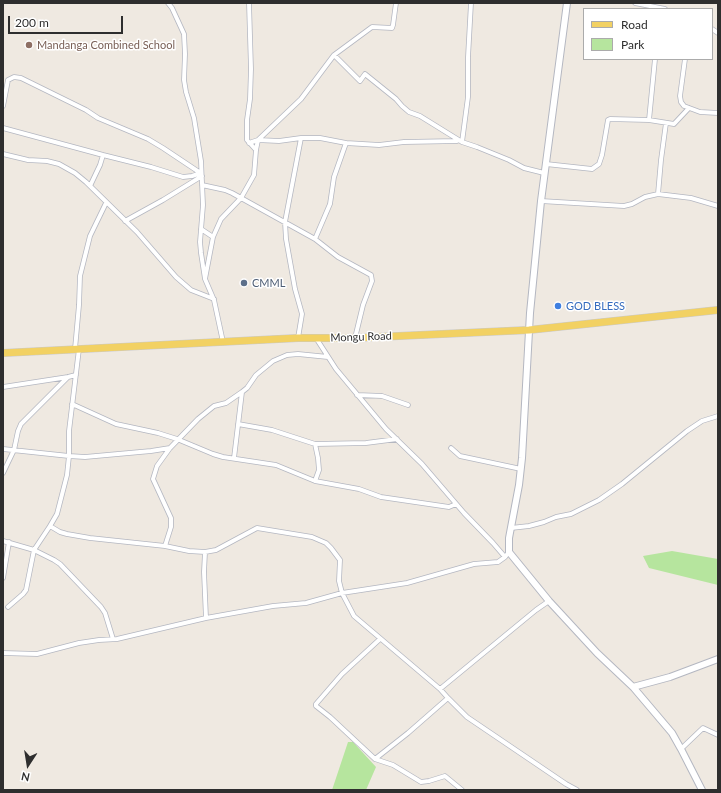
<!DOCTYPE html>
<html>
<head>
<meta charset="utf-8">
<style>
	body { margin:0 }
	#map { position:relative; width:721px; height:793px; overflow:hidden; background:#efe9e1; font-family:Lato,sans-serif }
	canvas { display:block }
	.frame { position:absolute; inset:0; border:4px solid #2e2e2e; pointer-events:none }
	.legend { position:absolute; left:583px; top:8px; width:130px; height:52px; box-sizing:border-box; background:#fff; border:1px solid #ababab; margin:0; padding:5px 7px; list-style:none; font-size:12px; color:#2e2e2e }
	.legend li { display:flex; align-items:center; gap:8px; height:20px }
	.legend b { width:20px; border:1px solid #ababab }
	.north { position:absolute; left:8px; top:745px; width:40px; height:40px; -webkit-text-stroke:3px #fff; paint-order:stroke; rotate:192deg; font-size:11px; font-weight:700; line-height:16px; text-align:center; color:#2e2e2e }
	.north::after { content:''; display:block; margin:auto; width:14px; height:18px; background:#2e2e2e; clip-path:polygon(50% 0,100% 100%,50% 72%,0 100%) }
	.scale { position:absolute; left:8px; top:16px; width:115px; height:18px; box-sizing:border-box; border:2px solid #2e2e2e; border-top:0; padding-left:5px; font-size:12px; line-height:14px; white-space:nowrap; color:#2e2e2e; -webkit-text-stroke:3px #fff; paint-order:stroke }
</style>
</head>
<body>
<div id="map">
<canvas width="721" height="793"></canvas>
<div class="frame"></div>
<ul class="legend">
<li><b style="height:5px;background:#f2d163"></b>Road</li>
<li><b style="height:11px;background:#b6e59e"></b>Park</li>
</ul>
<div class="north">N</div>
<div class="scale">200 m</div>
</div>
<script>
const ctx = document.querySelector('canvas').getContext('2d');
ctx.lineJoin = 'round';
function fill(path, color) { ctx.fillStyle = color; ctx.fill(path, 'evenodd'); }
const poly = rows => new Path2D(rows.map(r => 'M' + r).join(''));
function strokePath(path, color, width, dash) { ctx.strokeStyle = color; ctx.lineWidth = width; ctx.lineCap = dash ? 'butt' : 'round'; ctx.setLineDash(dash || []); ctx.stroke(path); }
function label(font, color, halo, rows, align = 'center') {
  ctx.font = font + ' Lato,sans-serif'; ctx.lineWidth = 3; ctx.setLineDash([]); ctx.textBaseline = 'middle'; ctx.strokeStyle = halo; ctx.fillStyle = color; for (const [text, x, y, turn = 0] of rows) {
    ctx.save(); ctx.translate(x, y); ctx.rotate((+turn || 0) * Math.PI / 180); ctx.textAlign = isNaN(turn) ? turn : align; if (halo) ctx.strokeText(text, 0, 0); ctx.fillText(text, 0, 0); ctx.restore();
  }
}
fill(poly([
	[672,551,718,559,718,585,649,568,643,556],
	[348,742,353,742,376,767,366,790,332,790]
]), '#b6e59e');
const street = poly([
	[168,3,172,8,184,34,185,54,184,80,186,92,194,118,201,161,203,205,200,242,201,253,205,279,214,300,223,342],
	[249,3,251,69,250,99,247,120,247,140,256,150],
	[635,3,665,9],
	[712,29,718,33],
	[334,55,360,81,365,74,396,99,402,106,409,112,420,116,462,142,477,147,509,160,524,168,544,173],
	[655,59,649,120,674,124,689,108],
	[685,59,680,96,681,102,684,106,700,112,718,113],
	[3,106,8,80,14,77,21,78,86,110,98,118,148,139,163,148,199,172],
	[3,128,103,155],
	[462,142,468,97,468,57,471,3],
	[249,143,258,140,279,141,301,138,320,138,346,143,379,145,404,142,457,141],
	[3,154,28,160,47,161,59,164,75,173,86,182,137,232,176,277,191,290,214,299],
	[546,164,592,169,599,164,602,155,608,120,610,119,649,120],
	[202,185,225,190,232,193,315,239,338,257,371,275,372,281,363,305,355,338],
	[90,186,100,165,103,155,151,167,183,177,192,176,201,173],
	[658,194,661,160,666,123],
	[541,201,624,206,632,204,645,197,658,194,691,198,718,206],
	[125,221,163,200,202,176],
	[201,229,213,237],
	[315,239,330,204,334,177,346,143],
	[205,279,213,237,221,219,241,198,254,175,256,150,258,140,301,99,334,55,372,27,392,28,393,25,396,3],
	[298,338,302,314,295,289,286,239,285,222,301,138],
	[316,338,336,369,386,429,422,464,464,513,493,543,505,557],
	[75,349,79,305,80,276,90,236,106,203],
	[3,387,68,377,76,375],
	[357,395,382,396,408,405],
	[72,404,116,424,158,433,177,439,213,454,223,457,276,465,315,481,359,489,381,497,449,507,456,504],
	[238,424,272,430,315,444,366,443,397,439],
	[451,448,460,456,521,469],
	[3,449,69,456,85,457,151,451,170,448],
	[234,458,242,392,247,388,256,375,273,361,287,355,298,354,328,357],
	[3,473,14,450,18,431,21,424,68,377],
	[315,481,319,470,318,458,315,444],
	[50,526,57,514,67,475,69,456,69,431,79,349],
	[511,528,529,526,544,522,556,517,571,514,599,500,622,484,687,431,702,421,718,416],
	[3,541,34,550,50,526,60,532,67,534,90,538,165,546,189,551,205,552],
	[165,546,171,527,171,518,153,479,157,466,170,448,198,419,214,406,226,403,242,392],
	[3,578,9,542],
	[8,607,23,594,26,590,34,550,54,560,60,564,101,607,105,613,113,639],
	[206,618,204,572,205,552,216,550,257,528,312,537,326,543,331,548,340,560,339,581,342,593,354,616,440,689,536,610,549,601],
	[380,639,342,674,316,704,316,706,330,717,375,759,408,733,448,698,440,689],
	[3,653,37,654,79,643,99,640,117,639,206,618,273,606,306,603,342,593,407,583,474,564,498,562,505,557,509,552],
	[448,698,467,717,566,784,577,790],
	[681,749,703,728,718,735],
	[375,759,393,765,421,782,429,781,445,776,462,790]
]);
const secondary = poly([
	[567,3,541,201,530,313,522,458,519,485,509,538,509,552,549,601,597,653,633,687,672,733,681,749,702,790],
	[633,687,670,677,718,659]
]);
const primary = poly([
	[3,353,298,338,355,338,529,330,718,310]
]);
strokePath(street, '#b4b7c1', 5.5);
strokePath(secondary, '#b4b7c1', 8);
strokePath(primary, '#c9c9c9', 8);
strokePath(street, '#fff', 4);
strokePath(secondary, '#fff', 6);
strokePath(primary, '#f2d163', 7);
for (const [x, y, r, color] of [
	[29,45,4,"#8d6e63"],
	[244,283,4,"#5c6f8a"],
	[558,306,4,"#3f7fe0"]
]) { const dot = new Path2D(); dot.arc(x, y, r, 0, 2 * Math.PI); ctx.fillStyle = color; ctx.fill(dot); strokePath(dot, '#fff', 1.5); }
label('11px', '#785e54', '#fff', [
	["Mandanga Combined School",37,45]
], 'left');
label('11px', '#4e5e75', '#fff', [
	["CMML",252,283]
], 'left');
label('11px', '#366cbe', '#fff', [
	["GOD BLESS",566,306]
], 'left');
label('11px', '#2e2e2e', '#fff', [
	["Mongu Road",361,337,-2]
]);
</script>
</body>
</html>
